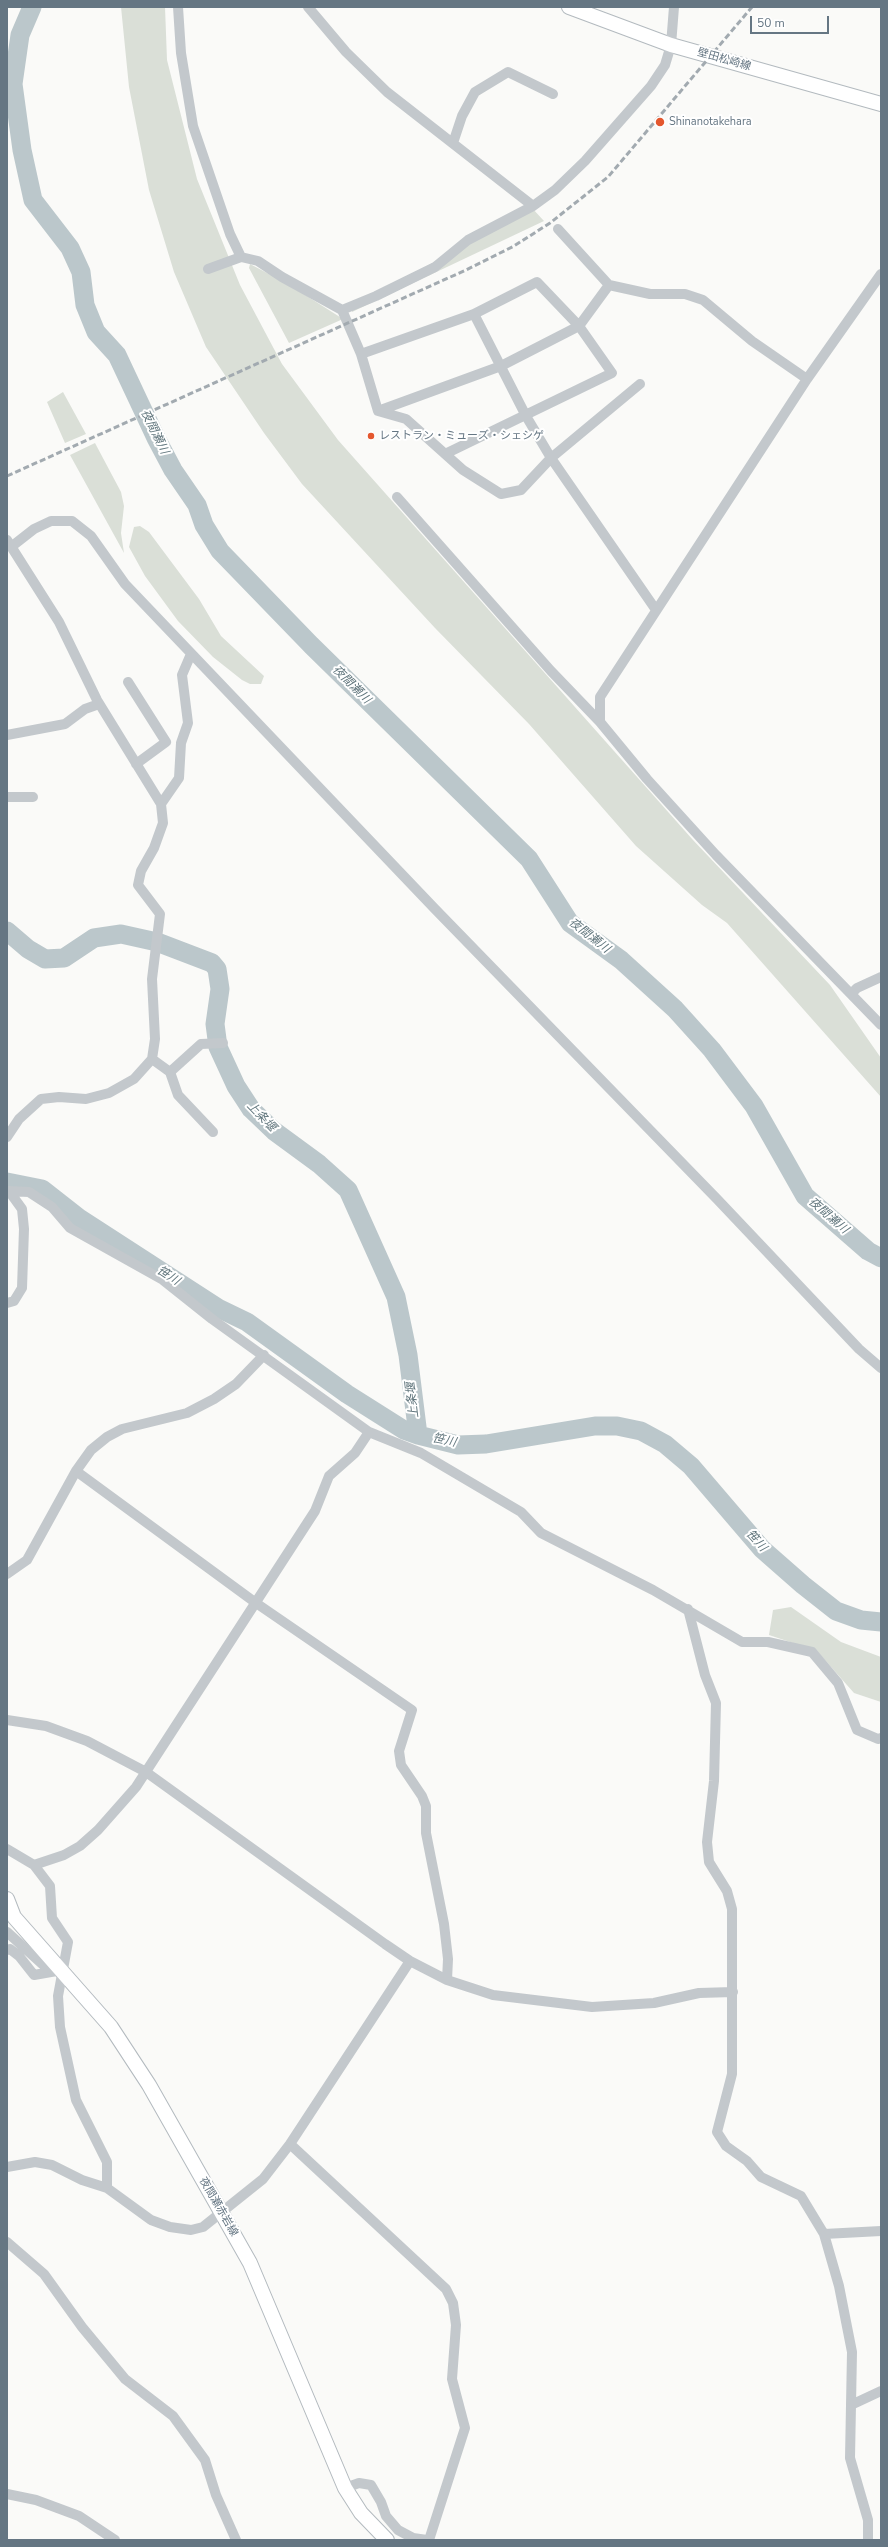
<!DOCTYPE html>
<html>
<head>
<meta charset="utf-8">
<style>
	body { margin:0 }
	#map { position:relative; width:888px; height:2547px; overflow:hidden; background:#fafaf8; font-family:"Nunito Sans",sans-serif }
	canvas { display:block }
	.frame { position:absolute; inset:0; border:8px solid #657683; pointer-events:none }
	.scale { position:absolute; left:750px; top:16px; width:79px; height:18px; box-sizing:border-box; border:2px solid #657683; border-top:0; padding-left:5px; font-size:12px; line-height:14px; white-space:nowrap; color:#657683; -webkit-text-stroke:3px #fff; paint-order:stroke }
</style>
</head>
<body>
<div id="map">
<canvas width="888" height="2547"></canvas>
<div class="frame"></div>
<div class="scale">50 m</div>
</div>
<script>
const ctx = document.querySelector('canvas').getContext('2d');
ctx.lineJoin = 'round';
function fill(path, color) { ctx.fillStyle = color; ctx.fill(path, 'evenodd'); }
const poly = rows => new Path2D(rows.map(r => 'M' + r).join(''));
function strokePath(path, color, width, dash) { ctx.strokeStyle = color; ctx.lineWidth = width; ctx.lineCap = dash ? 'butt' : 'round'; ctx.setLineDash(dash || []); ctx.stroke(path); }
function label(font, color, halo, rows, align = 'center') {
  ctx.font = font + ' "Nunito Sans","Noto Sans JP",sans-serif'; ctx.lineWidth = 4; ctx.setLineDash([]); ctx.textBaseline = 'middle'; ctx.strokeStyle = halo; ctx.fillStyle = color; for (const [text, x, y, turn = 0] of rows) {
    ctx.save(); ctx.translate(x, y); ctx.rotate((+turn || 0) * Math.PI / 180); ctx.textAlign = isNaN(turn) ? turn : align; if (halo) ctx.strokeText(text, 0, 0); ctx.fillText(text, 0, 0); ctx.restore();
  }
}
fill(poly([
	[121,7,165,7,167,60,197,179,240,285,282,364,338,440,693,840,830,985,881,1058,881,1097,727,923,702,905,636,846,529,724,435,628,302,484,264,433,206,347,174,272,149,190,129,87],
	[532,208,544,221,352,312,352,309,469,242],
	[250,264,288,284,343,319,289,343,249,268],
	[63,392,86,434,65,443,47,402],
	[95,443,121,492,124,506,121,533,124,553,70,455],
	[140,526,149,532,199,599,221,636,264,676,261,684,250,684,242,680,213,657,178,621,145,576,129,547,134,527],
	[791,1607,841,1642,881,1657,881,1702,854,1693,817,1651,769,1635,773,1610]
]), '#dadfd7');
strokePath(poly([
	[32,7,20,35,13,84,22,150,33,200,70,248,81,272,85,305,96,332,117,355,156,438,173,470,197,505,204,525,220,551,311,645,529,859,570,923,621,960,675,1009,712,1050,754,1106,805,1196,868,1251,881,1258],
	[7,931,28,949,45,959,64,958,94,938,121,934,157,942,212,963,217,969,220,989,215,1024,218,1047,236,1086,251,1109,274,1131,319,1164,348,1190,396,1297,408,1355,418,1435],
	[7,1182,42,1189,79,1218,218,1308,247,1322,347,1394,404,1430,418,1435,458,1445,486,1444,595,1426,617,1426,641,1431,665,1444,691,1466,762,1549,803,1585,836,1611,861,1620,881,1622]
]), '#bbc7cb', 19);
const secondary = poly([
	[569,7,671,45,881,104],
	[7,1899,14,1917,111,2027,149,2085,250,2263,345,2488,361,2513,387,2540]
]);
strokePath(secondary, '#b3babf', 16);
strokePath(poly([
	[178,7,181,53,193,126,230,234,241,257],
	[308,7,346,52,387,92,533,206],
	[453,143,462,116,475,92,508,72,553,94],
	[558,229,609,285,650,294,685,294,703,300,752,341,807,379],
	[208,269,241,257,258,261,282,277,342,310,361,354,378,411,406,419,463,470,501,494,521,490,551,458,640,384],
	[881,274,807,379,600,697,600,722,647,779,716,855,881,1025],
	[342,310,376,296,435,267,468,240,533,206,555,190,585,161,651,86,665,65,671,45,674,7],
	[474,314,526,416,551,458,656,610],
	[361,354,474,314,537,282,579,326,612,373,445,454],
	[378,411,501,366,579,326,609,285],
	[397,497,551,671,600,722],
	[7,540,59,622,97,700,161,804,163,823,154,848,141,871,138,885,160,914,152,979,155,1039,152,1059,134,1079,109,1093,86,1099,59,1097,41,1099,19,1119,7,1137],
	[11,547,34,529,51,521,72,521,91,536,125,584,435,909,717,1199,859,1349,881,1368],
	[128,682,166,742,136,764],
	[7,735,65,724,85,709,99,704],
	[7,797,33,797],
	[161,804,179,778,181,743,188,723,182,675,191,654],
	[851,994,857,988,881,977],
	[152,1059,170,1072,201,1044,223,1043],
	[170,1072,178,1095,213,1132],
	[7,1191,29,1192,52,1207,70,1228,163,1280,212,1319,369,1432,421,1453,521,1512,541,1533,653,1590,742,1642,768,1642,812,1652,838,1683,857,1730,878,1739,881,1738],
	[7,1303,14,1301,22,1288,24,1229,22,1209,9,1191],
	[76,1471,256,1603,412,1710,399,1751,401,1765,422,1796,426,1806,426,1833,444,1924,448,1959,447,1980],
	[7,1574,27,1560,76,1471,91,1450,107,1437,122,1429,187,1413,214,1399,236,1384,264,1355],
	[688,1609,705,1675,716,1703,714,1781,707,1842,709,1862,727,1891,732,1909,732,2074,717,2132,726,2146,747,2161,761,2177,801,2196,824,2234,839,2286,852,2352,851,2405,881,2391],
	[7,1720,46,1726,87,1741,146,1772,385,1944,410,1961,447,1980,493,1995,592,2007,654,2003,699,1993,733,1992],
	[7,1849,34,1865,50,1886,52,1918,68,1942,58,1996,60,2027,76,2100,107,2162,107,2188],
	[34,1865,64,1855,80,1846,98,1830,136,1787,315,1511,329,1476,355,1453,369,1432],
	[7,1932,51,1972,63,1970],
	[7,1950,10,1949,19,1956,34,1975,51,1972],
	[290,2144,446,2289,453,2303,456,2325,452,2379,465,2428,429,2540],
	[7,2167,35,2162,52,2165,82,2180,107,2188,151,2220,170,2227,191,2230,203,2227,263,2179,290,2144,410,1961],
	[824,2234,881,2231],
	[7,2242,44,2274,82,2327,125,2379,173,2416,205,2460,216,2495,236,2540],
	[851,2405,850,2458,868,2520,868,2540],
	[345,2488,359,2483,371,2485,381,2502,386,2516,398,2530,413,2538,427,2540],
	[7,2494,36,2500,79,2516,115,2540]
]), '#c3c8cc', 10);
strokePath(secondary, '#fff', 14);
strokePath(poly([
	[7,476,466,270,514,246,550,223,608,177,752,7]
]), '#a2aab0', 3, [6, 3]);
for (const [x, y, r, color] of [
	[660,122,5,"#e4572e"],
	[371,436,4,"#e4572e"]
]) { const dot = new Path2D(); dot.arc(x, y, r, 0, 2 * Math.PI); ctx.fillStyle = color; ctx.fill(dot); strokePath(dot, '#fff', 1.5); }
label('11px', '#657683', '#fff', [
	["壁田松崎線",724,60,16],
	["夜間瀬赤岩線",218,2207,60]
]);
label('11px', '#657683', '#fff', [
	["Shinanotakehara",669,122],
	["レストラン・ミューズ・シェシゲ",379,436]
], 'left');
label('italic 12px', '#60757c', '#fff', [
	["夜間瀬川",154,432,64],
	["夜間瀬川",351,685,45],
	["夜間瀬川",589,936,38],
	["上条堰",261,1117,46],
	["夜間瀬川",828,1216,41],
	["笹川",168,1276,33],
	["上条堰",413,1400,-97],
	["笹川",444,1441,12],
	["笹川",756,1541,48]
]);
</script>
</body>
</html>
